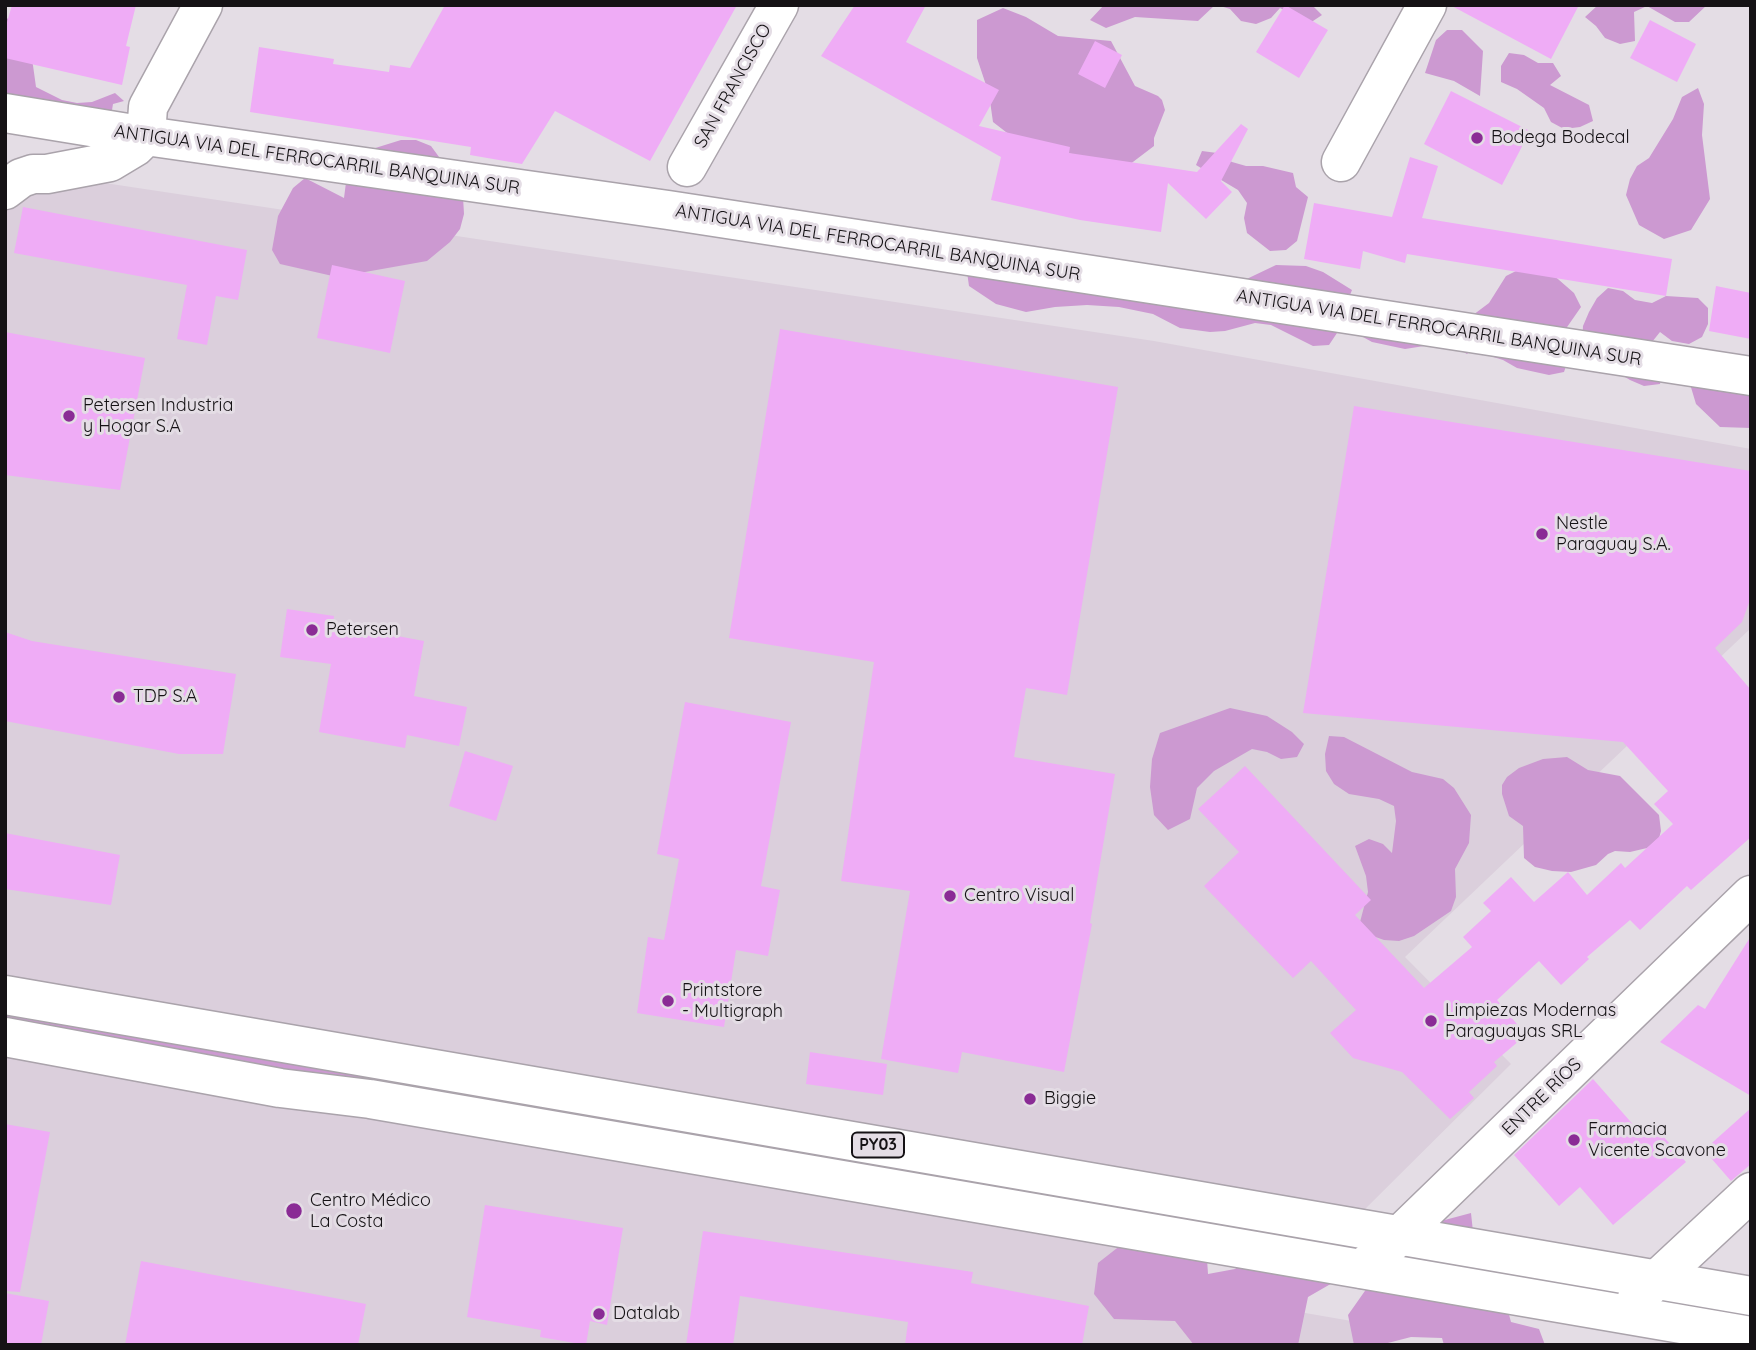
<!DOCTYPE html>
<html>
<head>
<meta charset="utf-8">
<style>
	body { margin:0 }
	#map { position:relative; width:1756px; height:1350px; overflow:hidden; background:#e4dde5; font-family:Quicksand,sans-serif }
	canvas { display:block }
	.frame { position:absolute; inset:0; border:7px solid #151215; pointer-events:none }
</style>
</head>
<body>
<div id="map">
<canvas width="1756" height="1350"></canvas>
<div class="frame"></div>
</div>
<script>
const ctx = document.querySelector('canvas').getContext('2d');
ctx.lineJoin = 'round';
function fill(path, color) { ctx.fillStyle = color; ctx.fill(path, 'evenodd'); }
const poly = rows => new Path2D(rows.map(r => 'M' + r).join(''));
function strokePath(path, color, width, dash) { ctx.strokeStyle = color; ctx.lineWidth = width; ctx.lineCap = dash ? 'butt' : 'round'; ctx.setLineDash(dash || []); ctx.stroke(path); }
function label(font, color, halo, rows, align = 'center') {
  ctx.font = font + ' Quicksand,sans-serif'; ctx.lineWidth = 6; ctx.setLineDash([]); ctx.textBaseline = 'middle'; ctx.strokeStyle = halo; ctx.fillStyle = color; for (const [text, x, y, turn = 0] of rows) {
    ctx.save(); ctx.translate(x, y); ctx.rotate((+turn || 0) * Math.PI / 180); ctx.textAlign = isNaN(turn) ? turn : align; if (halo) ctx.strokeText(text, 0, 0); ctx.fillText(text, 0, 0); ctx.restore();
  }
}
fill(poly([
	[5,168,1154,341,1751,449,1751,628,1405,957,1511,1064,1354,1220,1169,1178,1138,1284,1386,1327,1383,1345,5,1345]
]), '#dbcfdc');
fill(poly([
	[1104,5,1215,5,1198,21,1135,17,1106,28,1090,20],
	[1217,5,1312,5,1322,15,1310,23,1280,8,1271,18,1256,24,1241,21,1230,9],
	[1598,5,1707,5,1689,22,1675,22,1647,6,1634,12,1635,41,1620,44,1605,38,1596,26,1585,17],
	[1003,8,1026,17,1058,36,1111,41,1135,86,1158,96,1162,100,1165,110,1154,138,1154,146,1125,168,1015,139,993,122,989,94,977,58,977,20],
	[5,18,17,21,30,44,36,87,62,100,77,103,92,102,115,93,124,101,113,104,108,134,5,108],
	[1447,30,1462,30,1483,51,1480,96,1454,81,1425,73,1436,40],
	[1509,53,1524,55,1538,63,1553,63,1561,76,1550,85,1589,105,1593,121,1580,127,1564,129,1551,122,1544,108,1517,89,1501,82,1501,66],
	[1698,88,1704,104,1702,135,1710,199,1691,230,1664,239,1639,225,1626,195,1630,179,1637,166,1649,158,1673,119,1682,97],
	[401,140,416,140,431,146,458,183,463,197,464,214,460,229,450,242,427,261,337,277,280,264,272,250,278,216,293,188,305,178,344,198,348,167,356,154],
	[1202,151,1217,153,1232,162,1246,166,1263,166,1293,173,1296,187,1308,197,1297,241,1286,250,1270,251,1247,233,1244,218,1247,203,1238,190,1196,165],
	[1276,265,1306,266,1323,272,1352,290,1340,319,1337,333,1329,345,1313,346,1271,325,1255,323,1225,331,1210,332,1180,328,1153,314,1119,307,1087,305,1055,307,1026,312,996,304,969,286,967,272,1232,286],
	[1520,269,1551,273,1574,293,1581,307,1565,330,1569,357,1564,372,1549,375,1517,368,1503,360,1471,350,1467,354,1452,346,1437,344,1405,349,1372,342,1354,332,1465,321,1489,303,1506,276],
	[1608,288,1623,291,1635,300,1652,303,1666,296,1698,298,1708,308,1708,324,1702,337,1689,344,1672,341,1660,332,1652,342,1663,369,1660,384,1644,386,1630,380,1590,356,1582,343,1583,326,1589,312,1597,298],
	[1687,374,1751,379,1751,428,1720,427,1696,404],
	[1230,708,1267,716,1292,732,1304,744,1297,757,1281,759,1267,752,1252,749,1214,771,1197,788,1190,819,1168,830,1154,815,1150,787,1152,759,1160,733],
	[1329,736,1344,737,1412,772,1443,779,1454,788,1471,815,1469,843,1455,869,1456,897,1451,911,1414,936,1399,941,1384,940,1370,935,1360,922,1368,892,1366,876,1355,846,1369,839,1383,844,1392,853,1396,821,1394,806,1379,799,1349,794,1334,784,1326,771,1325,754],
	[1567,757,1588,770,1620,776,1659,815,1661,831,1659,838,1647,848,1630,852,1615,851,1608,854,1596,865,1571,872,1552,871,1535,867,1524,858,1523,826,1509,816,1502,794,1502,785,1507,777,1519,768,1543,759],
	[5,1010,656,1126,655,1132,5,1026],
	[1126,1206,1344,1244,1344,1247,1334,1282,1308,1297,1298,1345,1194,1345,1175,1321,1114,1319,1094,1294,1098,1263,1121,1245,1206,1244,1208,1274,1235,1269,1259,1251,1123,1209],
	[1471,1213,1474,1241,1751,1311,1751,1327,1597,1287,1597,1295,1501,1285,1511,1322,1539,1329,1545,1345,1444,1345,1442,1338,1411,1337,1384,1344,1354,1345,1348,1315,1367,1288,1415,1255,1430,1255,1441,1221]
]), '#cc99d1');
fill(poly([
	[12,5,136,5,126,46,130,47,122,85,5,58,5,29],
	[445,5,737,5,650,161,555,111,522,164,470,155,471,147,250,112,259,47,334,59,333,64,389,72,390,65,410,68],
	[855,5,926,5,906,42,999,90,979,126,1070,147,1069,153,1197,172,1241,124,1248,129,1221,181,1232,192,1206,219,1168,183,1161,232,1080,220,991,200,1001,157,821,56],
	[1285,5,1328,30,1299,78,1256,52],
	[1450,5,1579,5,1551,59],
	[1650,20,1696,44,1677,82,1630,58],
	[1095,41,1122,55,1105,88,1078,74],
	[1451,91,1530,131,1502,185,1424,144],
	[1410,157,1438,166,1422,218,1672,259,1666,296,1407,254,1405,263,1363,251,1360,269,1304,259,1314,203,1392,217],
	[23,207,247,250,238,300,216,296,207,345,177,339,187,285,14,253],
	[332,265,405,281,390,353,317,338],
	[1716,286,1751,293,1751,339,1709,331],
	[780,329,1118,387,1067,695,1026,688,1014,757,1115,774,1090,923,1092,924,1064,1072,962,1052,958,1073,881,1059,910,891,841,881,874,662,729,638],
	[5,332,145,358,120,490,5,475],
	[1354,406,1751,471,1751,597,1742,622,1715,648,1751,690,1751,837,1691,890,1687,886,1640,930,1630,920,1587,957,1589,959,1561,985,1539,961,1497,1000,1526,1035,1494,1062,1497,1066,1469,1092,1474,1098,1450,1119,1402,1072,1353,1058,1330,1033,1356,1010,1311,961,1293,978,1204,886,1239,852,1198,809,1245,766,1371,900,1355,915,1424,988,1472,947,1463,937,1491,911,1483,903,1511,877,1534,902,1568,872,1587,895,1621,863,1625,868,1673,824,1654,804,1668,791,1623,742,1303,713],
	[287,609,334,616,333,624,424,641,414,696,467,707,459,746,407,735,405,748,319,732,331,664,280,657],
	[5,632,32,641,236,674,223,754,179,754,5,721],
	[685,702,791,722,761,886,780,890,768,956,736,950,724,1027,637,1013,648,937,664,940,679,859,657,854],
	[465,751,513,766,496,821,449,806],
	[5,833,120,855,111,905,5,889],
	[1751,936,1751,1096,1660,1042,1698,1005,1705,1009],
	[810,1052,887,1064,883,1095,806,1084],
	[1593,1079,1644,1137,1655,1127,1686,1162,1613,1225,1580,1187,1559,1206,1514,1155],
	[1751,1108,1751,1164,1731,1181,1704,1150],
	[5,1124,50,1132,20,1292,5,1291],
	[485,1205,623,1228,607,1325,590,1321,586,1345,540,1337,541,1330,467,1317],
	[703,1231,973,1272,971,1283,1089,1306,1082,1345,905,1345,908,1322,740,1296,733,1345,686,1345],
	[141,1261,366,1304,358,1345,125,1345],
	[5,1293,49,1301,41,1345,5,1345]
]), '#efacf6');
const street = poly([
	[5,113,146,136,668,210,1751,376],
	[1341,162,1427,5],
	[687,167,779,5],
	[5,190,21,178,33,174,47,174,110,162,135,147,146,136,148,107,203,5],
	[1362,1269,1400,1235,1751,895],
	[1637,1298,1751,1192]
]);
const highway = poly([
	[5,995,1751,1296],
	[5,1037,280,1088,370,1099,1751,1336]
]);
strokePath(street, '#aaa3ab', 41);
strokePath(highway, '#aaa3ab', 41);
strokePath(street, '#fff', 38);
strokePath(highway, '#fff', 38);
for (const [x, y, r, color] of [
	[1477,138,7,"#8a2b95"],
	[69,416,7,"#8a2b95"],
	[1542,534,7,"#8a2b95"],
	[312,630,7,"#8a2b95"],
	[119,697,7,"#8a2b95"],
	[950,896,7,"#8a2b95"],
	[668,1001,7,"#8a2b95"],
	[1431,1021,7,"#8a2b95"],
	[1030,1099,7,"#8a2b95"],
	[1574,1140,7,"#8a2b95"],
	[294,1211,9,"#8a2b95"],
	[599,1314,7,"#8a2b95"]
]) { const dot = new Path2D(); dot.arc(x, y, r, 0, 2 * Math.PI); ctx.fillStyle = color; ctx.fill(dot); strokePath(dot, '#e4dde5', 2.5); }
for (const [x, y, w] of [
	[878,1145,52]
]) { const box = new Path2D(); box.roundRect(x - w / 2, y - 12.5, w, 25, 5); ctx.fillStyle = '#e4dde5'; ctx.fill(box); strokePath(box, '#151215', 2); }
label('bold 16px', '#151215', null, [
	["PY03",878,1145]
]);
label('18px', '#151215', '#e4dde5', [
	["SAN FRANCISCO",733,86,-61],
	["ANTIGUA VIA DEL FERROCARRIL BANQUINA SUR",317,160,8],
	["ANTIGUA VIA DEL FERROCARRIL BANQUINA SUR",878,243,9],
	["ANTIGUA VIA DEL FERROCARRIL BANQUINA SUR",1439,328,9],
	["ENTRE RÍOS",1542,1097,-44]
]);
label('18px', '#151215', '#e4dde5', [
	["Bodega Bodecal",1491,138],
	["Petersen Industria",83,406],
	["y Hogar S.A",83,427],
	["Nestle",1556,524],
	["Paraguay S.A.",1556,545],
	["Petersen",326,630],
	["TDP S.A",133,697],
	["Centro Visual",964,896],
	["Printstore",682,991],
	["- Multigraph",682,1012],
	["Limpiezas Modernas",1445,1011],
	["Paraguayas SRL",1445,1032],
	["Biggie",1044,1099],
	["Farmacia",1588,1130],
	["Vicente Scavone",1588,1151],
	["Centro Médico",310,1201],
	["La Costa",310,1222],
	["Datalab",613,1314]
], 'left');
</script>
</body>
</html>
